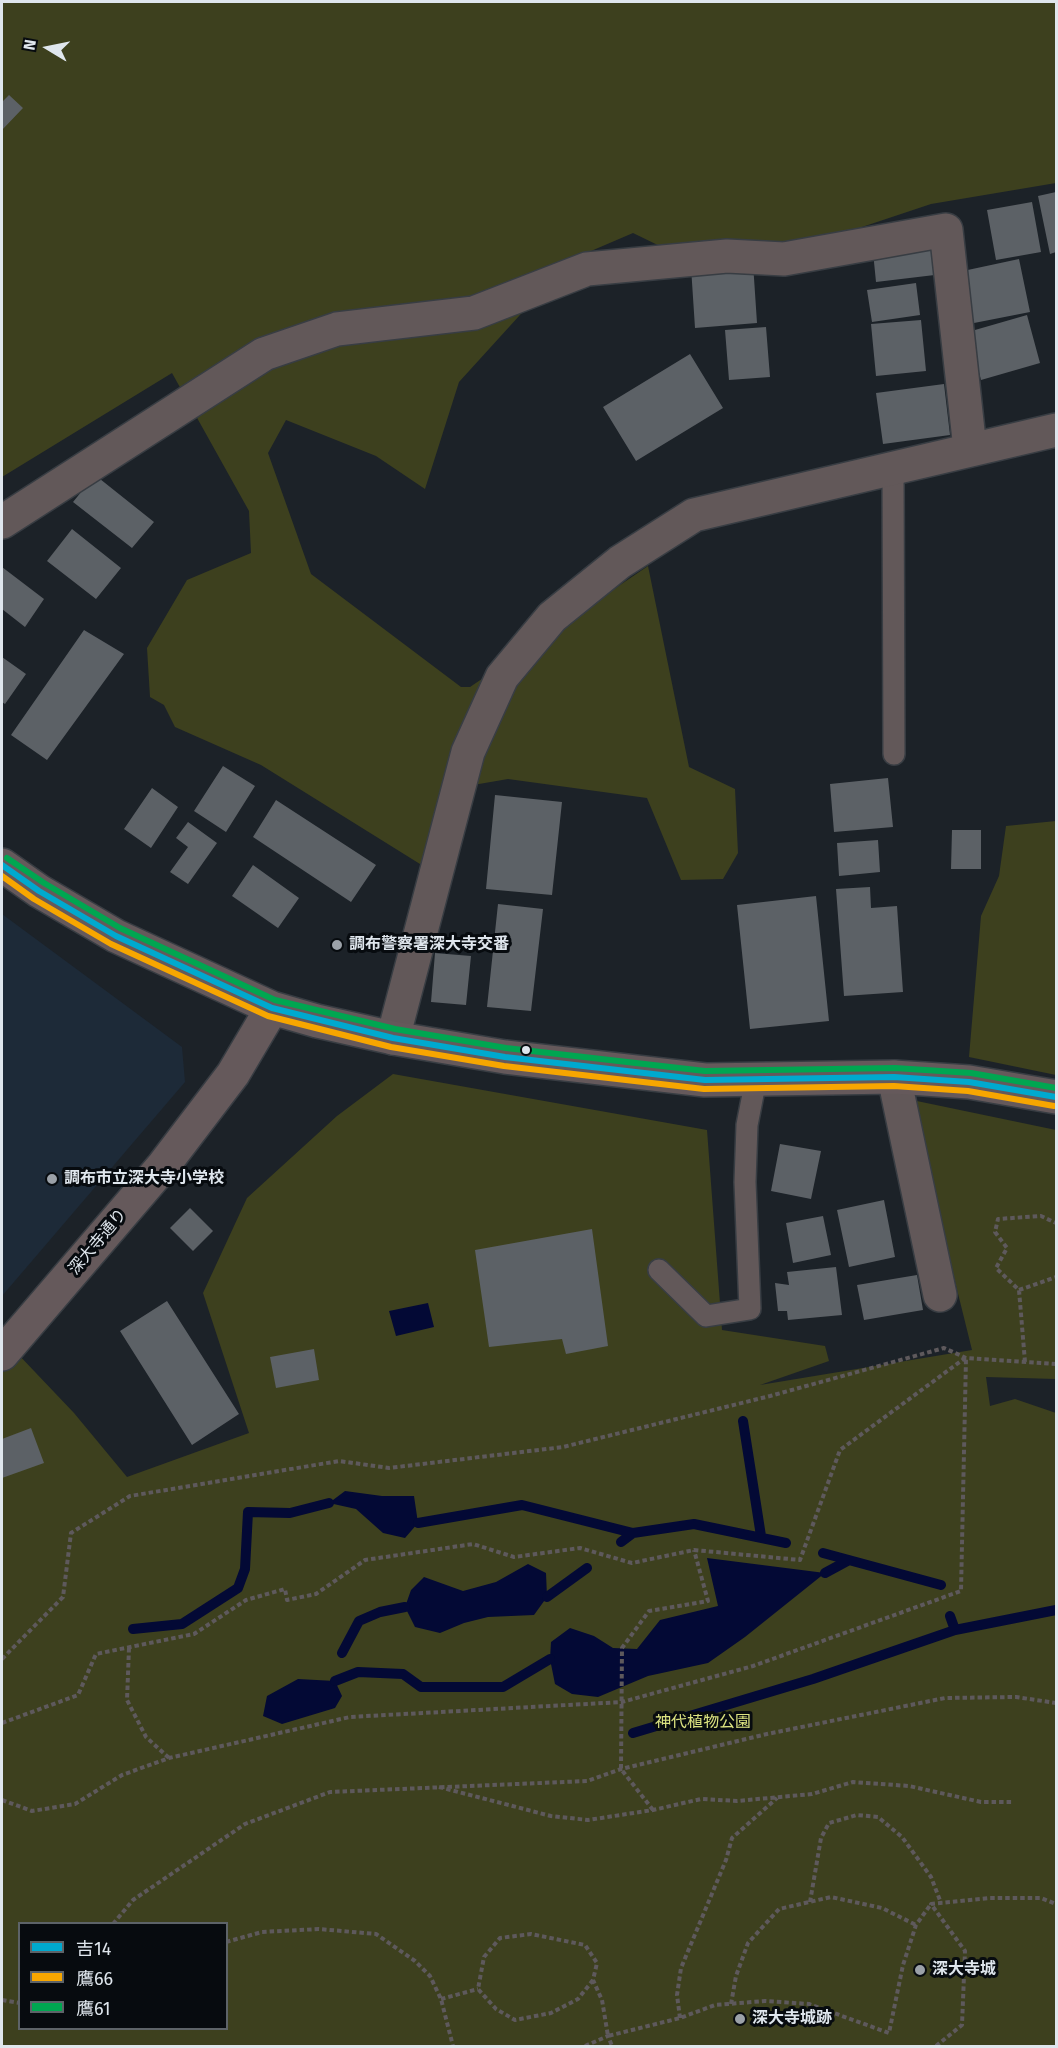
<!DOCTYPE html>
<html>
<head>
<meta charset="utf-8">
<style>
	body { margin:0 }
	#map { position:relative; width:1058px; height:2048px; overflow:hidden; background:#1c2228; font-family:"Fira Sans","Noto Sans JP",sans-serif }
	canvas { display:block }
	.frame { position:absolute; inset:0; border:3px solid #dfe6ed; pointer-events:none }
	.legend { position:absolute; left:18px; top:1922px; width:210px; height:108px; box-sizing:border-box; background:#070b0f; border:2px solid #5d6368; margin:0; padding:8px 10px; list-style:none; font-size:18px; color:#dfe6ed }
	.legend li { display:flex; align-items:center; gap:12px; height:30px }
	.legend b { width:30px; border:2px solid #5d6368 }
	.north { position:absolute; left:18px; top:18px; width:60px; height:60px; -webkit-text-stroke:4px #070b0f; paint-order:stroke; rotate:280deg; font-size:16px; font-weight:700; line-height:24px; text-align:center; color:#dfe6ed }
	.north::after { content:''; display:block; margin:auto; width:21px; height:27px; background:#dfe6ed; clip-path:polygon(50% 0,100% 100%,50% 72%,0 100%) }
</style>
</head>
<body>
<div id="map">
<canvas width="1058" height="2048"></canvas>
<div class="frame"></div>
<ul class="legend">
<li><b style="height:8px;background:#00a9ce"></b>吉14</li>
<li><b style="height:8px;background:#f7a600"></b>鷹66</li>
<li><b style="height:8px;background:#00a651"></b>鷹61</li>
</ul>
<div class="north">N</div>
</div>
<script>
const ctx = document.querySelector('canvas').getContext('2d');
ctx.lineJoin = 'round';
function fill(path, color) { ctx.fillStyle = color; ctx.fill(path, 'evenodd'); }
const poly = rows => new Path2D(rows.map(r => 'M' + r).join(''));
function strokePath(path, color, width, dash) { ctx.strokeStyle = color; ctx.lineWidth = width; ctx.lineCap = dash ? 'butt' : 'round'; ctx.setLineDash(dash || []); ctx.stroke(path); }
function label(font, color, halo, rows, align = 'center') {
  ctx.font = font + ' "Fira Sans","Noto Sans JP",sans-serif'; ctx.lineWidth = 6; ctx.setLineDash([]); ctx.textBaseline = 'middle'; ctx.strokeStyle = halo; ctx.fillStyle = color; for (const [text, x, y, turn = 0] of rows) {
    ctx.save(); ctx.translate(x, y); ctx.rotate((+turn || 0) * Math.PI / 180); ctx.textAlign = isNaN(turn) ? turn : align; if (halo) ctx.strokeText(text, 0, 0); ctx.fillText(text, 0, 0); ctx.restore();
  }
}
fill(poly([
	[2,914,182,1047,185,1082,2,1296]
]), '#1d2a38');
fill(poly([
	[2,2,1056,2,1056,183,931,204,826,239,670,251,633,233,570,260,459,382,425,489,376,456,286,420,268,453,311,574,461,687,470,687,648,566,689,767,735,789,738,853,723,879,681,880,647,798,508,779,450,789,433,861,420,864,261,765,175,727,164,705,150,697,147,648,187,580,251,553,249,511,172,373,2,477],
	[1056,821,1056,1075,969,1057,981,916,999,876,1006,826],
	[393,1074,707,1130,722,1330,825,1346,829,1361,760,1385,972,1350,947,1249,938,1244,912,1100,1056,1130,1056,1379,986,1377,990,1406,1015,1399,1056,1413,1056,2046,2,2046,2,1369,16,1352,74,1413,127,1477,249,1433,203,1293,247,1198,337,1116],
	[20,1924,226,1924,226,2028,20,2028]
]), '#3d401e');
fill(poly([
	[428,1303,434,1327,396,1336,389,1311],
	[345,1491,382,1496,414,1496,418,1523,405,1538,383,1533,356,1509,329,1503],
	[707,1558,825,1573,745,1637,708,1663,648,1676,598,1697,572,1694,555,1684,550,1659,551,1642,570,1628,594,1636,613,1648,637,1649,660,1620,718,1606],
	[528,1564,546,1573,547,1597,534,1615,488,1617,464,1623,440,1633,415,1627,405,1607,411,1590,424,1577,463,1591,496,1582],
	[298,1679,335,1681,342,1696,335,1708,282,1724,263,1716,267,1696]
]), '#030935');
strokePath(poly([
	[743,1421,761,1536],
	[418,1523,522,1505,633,1533],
	[621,1542,633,1533,694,1524,786,1543],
	[823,1553,941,1585],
	[825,1573,849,1560],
	[547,1597,587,1568],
	[950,1616,955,1630],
	[133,1629,182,1624,238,1588,245,1569,248,1512,290,1513,329,1503],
	[342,1653,359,1621,380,1612,405,1607],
	[335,1681,358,1672,403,1674,421,1687,503,1687,550,1659],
	[633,1733,813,1679,955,1630,1056,1610]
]), '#030935', 10);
fill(poly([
	[9,95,23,108,2,130,2,102],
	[1056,192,1056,252,1050,254,1038,196],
	[1032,202,1041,252,996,260,987,210],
	[939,243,943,274,876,282,873,252],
	[1019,259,1030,312,974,323,963,271],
	[753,263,757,323,695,328,691,267],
	[916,283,920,315,872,322,867,290],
	[1027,315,1040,363,981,380,968,332],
	[921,320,926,371,876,376,871,324],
	[766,327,770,377,729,380,725,330],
	[690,354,723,408,636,461,603,407],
	[944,384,950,435,883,444,876,393],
	[95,475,154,522,132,548,73,502],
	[72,529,121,568,96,599,47,561],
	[2,567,44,599,25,627,2,609],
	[84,630,124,654,47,760,11,735],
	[2,657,26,674,5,704,2,702],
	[223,766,255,786,226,832,194,811],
	[888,778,893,827,834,832,830,784],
	[152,788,178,807,151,848,124,829],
	[495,795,562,802,552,895,486,889],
	[276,800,376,865,351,902,253,837],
	[188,822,217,843,188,884,170,872,188,847,176,838],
	[952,830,981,830,981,869,951,869],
	[878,840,880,872,839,876,837,843],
	[253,865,299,898,278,928,232,896],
	[870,887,871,908,897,906,903,992,844,996,836,889],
	[816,896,829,1021,750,1029,737,905],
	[498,904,543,909,531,1011,487,1007],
	[435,953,471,956,466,1005,431,1002],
	[780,1144,821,1151,811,1199,771,1191],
	[884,1200,895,1257,849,1267,837,1210],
	[190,1208,213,1231,193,1251,170,1228],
	[823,1216,831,1255,793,1263,786,1223],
	[592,1229,608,1346,566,1354,562,1339,489,1347,475,1250],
	[836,1267,842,1315,788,1320,787,1311,778,1311,775,1283,789,1285,787,1272],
	[917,1275,923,1310,864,1320,857,1285],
	[167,1301,239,1414,192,1445,120,1331],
	[314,1349,319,1380,276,1388,270,1357],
	[31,1428,44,1463,2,1478,2,1439]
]), '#5c6166');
const lane = poly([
	[893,469,894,754],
	[659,1270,706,1316,750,1309,745,1182,747,1125,756,1079]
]);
const street = poly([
	[2,522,264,354,337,329,474,313,587,269,727,256,784,259,946,230,970,449],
	[393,1038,468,752,502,677,552,617,620,562,694,515,1056,430],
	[894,1077,940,1295]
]);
const secondary = poly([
	[2,865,39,891,116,936,272,1008,317,1021,393,1038,505,1057,705,1080,894,1077,969,1082,1056,1097],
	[2,1354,163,1166,233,1074,272,1008]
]);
strokePath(lane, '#383d43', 24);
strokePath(street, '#383d43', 36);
strokePath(secondary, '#383d43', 36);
strokePath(poly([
	[1019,1290,1056,1277],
	[1025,1362,1019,1290,996,1268,1007,1248,995,1232,998,1219,1041,1216,1056,1223],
	[129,1648,127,1700,146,1737,169,1758],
	[2,1659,63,1597,71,1533,130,1496,339,1461,389,1468,563,1447,770,1396,944,1348,966,1358,1056,1364],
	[2,1723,78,1695,96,1654,194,1634,246,1600,285,1589,287,1600,316,1594,365,1560,473,1544,514,1557,580,1548,632,1563,694,1550,800,1560,840,1450,965,1358],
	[439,1787,551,1816,588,1820,653,1810,701,1799,737,1801,812,1794,853,1782,909,1786,981,1802,1014,1802],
	[2,1800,32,1811,75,1804,122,1775,169,1758,350,1717,622,1702,753,1666,961,1591,966,1358],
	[653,1810,621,1769,622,1648,649,1611,708,1601,694,1550],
	[810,1902,821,1838,829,1823,857,1815,878,1817,902,1837,931,1877,941,1903],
	[113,1924,133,1900,245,1824,330,1792,587,1781,621,1769,767,1734,945,1698,1016,1697,1056,1703],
	[226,1942,262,1932,319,1929,376,1934,415,1961,430,1976,441,1999,453,2046],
	[593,1980,578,1999,551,2013,515,2020,496,2009,478,1989,484,1957,500,1938,531,1934,585,1945,597,1963,593,1980,602,2000,608,2036,680,2018,715,2005,765,2001,809,2004,889,2033,903,1965,916,1925,931,1904],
	[441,1999,478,1989],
	[2,2000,20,2003],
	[731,2004,736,1976,748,1943,779,1909,831,1897,882,1908,916,1925],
	[680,2018,677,1995,681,1968,726,1860,732,1838,777,1798],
	[585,2046,608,2036,612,2046],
	[936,2046,962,2025,965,1951,931,1904,990,1898,1041,1898,1056,1904]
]), '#5e595c', 4, [4.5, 3]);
strokePath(lane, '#625859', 21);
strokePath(street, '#625859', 33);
strokePath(secondary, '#65595b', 33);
strokePath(poly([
	[2,865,39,891,116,936,272,1008,393,1038,505,1057,705,1080,894,1077,969,1082,1056,1097]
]), '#00a9ce', 6);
strokePath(poly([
	[2,876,34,899,111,944,268,1016,391,1047,504,1066,704,1089,894,1086,968,1091,1054,1106]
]), '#f7a600', 6);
strokePath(poly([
	[7,858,44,883,120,928,275,1000,395,1029,506,1048,705,1071,895,1068,971,1073,1056,1088]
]), '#00a651', 6);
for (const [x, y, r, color] of [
	[337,945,6,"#9ba1a8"],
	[526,1050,5,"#dfe6ed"],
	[52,1179,6,"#9ba1a8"],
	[920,1970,6,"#9ba1a8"],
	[740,2019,6,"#9ba1a8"]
]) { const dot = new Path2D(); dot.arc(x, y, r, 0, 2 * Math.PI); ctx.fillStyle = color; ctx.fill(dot); strokePath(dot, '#070b0f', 2); }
label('bold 16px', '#dfe6ed', '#070b0f', [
	["調布警察署深大寺交番",349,945],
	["調布市立深大寺小学校",64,1179],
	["深大寺城",932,1970],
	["深大寺城跡",752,2019]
], 'left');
label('16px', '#dfe6ed', '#070b0f', [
	["深大寺通り",98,1242,-50]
]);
label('16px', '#dce381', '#070b0f', [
	["神代植物公園",703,1723]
]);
</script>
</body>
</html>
